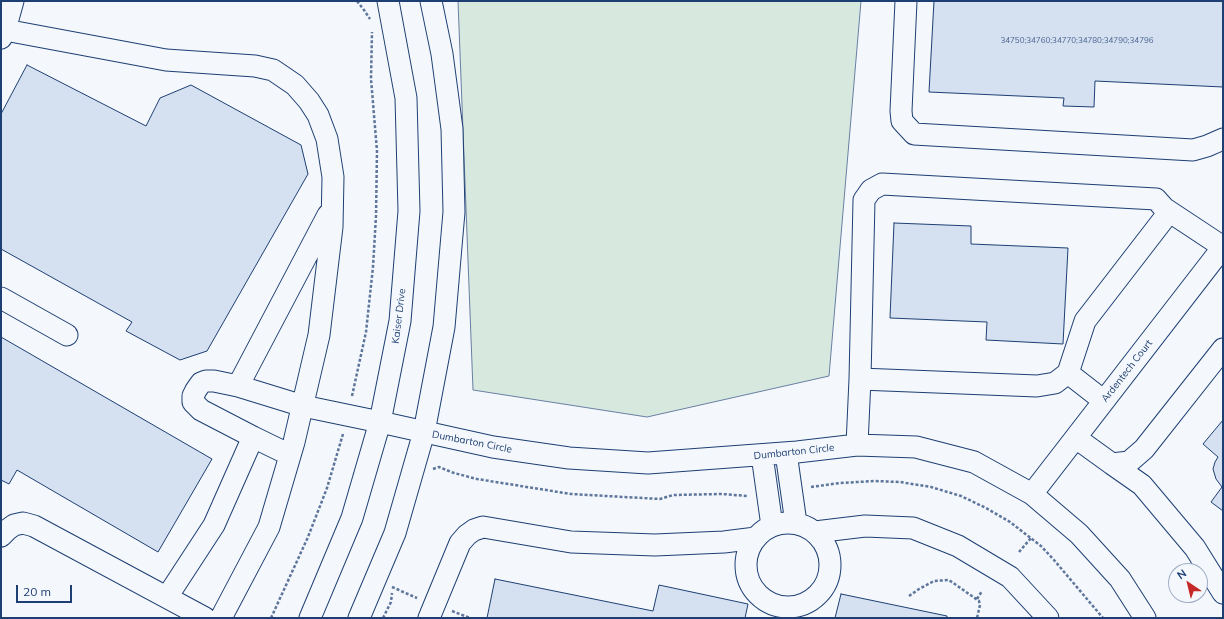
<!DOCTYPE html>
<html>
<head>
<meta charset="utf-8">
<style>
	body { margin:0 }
	#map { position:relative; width:1224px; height:619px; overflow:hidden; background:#f4f7fb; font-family:Mulish,sans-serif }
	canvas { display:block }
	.frame { position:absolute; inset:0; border:2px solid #1d3f73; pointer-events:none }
	.north { position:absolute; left:1168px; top:563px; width:40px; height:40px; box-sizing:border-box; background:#f4f7fb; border:1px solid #9eadc5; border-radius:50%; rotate:325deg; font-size:11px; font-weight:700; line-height:16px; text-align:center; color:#1d3f73 }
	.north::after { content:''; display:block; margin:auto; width:14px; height:18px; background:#c62828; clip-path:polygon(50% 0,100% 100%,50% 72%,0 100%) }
	.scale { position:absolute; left:16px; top:585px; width:56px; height:18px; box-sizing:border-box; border:2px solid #1d3f73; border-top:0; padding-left:5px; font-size:12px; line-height:14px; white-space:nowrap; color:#1d3f73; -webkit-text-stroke:3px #f4f7fb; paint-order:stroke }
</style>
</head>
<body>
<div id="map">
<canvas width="1224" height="619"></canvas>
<div class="frame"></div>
<div class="north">N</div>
<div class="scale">20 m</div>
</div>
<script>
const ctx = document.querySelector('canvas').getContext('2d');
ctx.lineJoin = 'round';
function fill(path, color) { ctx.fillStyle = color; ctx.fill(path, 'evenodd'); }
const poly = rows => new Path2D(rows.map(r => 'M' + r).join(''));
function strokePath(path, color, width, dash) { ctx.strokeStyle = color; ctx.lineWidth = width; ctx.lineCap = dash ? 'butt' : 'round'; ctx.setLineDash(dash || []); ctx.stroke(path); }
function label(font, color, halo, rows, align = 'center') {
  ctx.font = font + ' Mulish,sans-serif'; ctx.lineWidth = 3; ctx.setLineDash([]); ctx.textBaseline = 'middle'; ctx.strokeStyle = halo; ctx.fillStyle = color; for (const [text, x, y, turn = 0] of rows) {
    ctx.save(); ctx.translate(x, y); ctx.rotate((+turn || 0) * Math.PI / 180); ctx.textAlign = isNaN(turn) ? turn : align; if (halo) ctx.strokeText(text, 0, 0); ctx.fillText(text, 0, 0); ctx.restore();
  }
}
const green = poly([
	[458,1,861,1,829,376,647,417,473,390,458,1]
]);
fill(green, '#d7e8df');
strokePath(green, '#687fa3', 1);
const building = poly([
	[934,1,1223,1,1223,87,1095,81,1094,107,1063,106,1064,98,929,92,934,1],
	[27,65,146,126,160,98,191,85,301,145,308,174,207,351,180,360,126,331,132,322,1,249,1,114,27,65],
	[894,223,971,226,971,244,1068,248,1063,344,986,340,987,322,890,318,894,223],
	[1,337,212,459,158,552,17,470,9,484,1,480,1,337],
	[1223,420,1223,511,1211,502,1222,487,1216,479,1213,469,1215,462,1218,457,1203,444,1223,420],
	[495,579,653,611,659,585,748,604,745,618,487,618,495,579],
	[841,594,947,616,947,618,835,618,841,594]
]);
fill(building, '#d5e0f0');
strokePath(building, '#1d3f73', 1);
const minor = poly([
	[906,1,901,111,902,121,914,134,1193,150,1207,146,1223,139],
	[1,30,5,30,13,1],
	[1,38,5,30,166,60,255,66,273,70,295,85,309,101,318,115,327,139,333,177,332,227,319,335,294,442,269,527,221,618],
	[1164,208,1223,247],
	[1,298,67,335],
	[1068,373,1104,401],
	[238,386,303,406,380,422,493,447,569,458,648,463,797,452,857,445,916,447,974,462,1032,494,1079,534,1120,579,1145,618],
	[1076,438,1112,464,1129,462,1144,449,1223,349],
	[857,445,860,379,864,200,871,190,882,184,1156,199,1164,208,1166,216,1085,321,1068,373,1055,383,1037,386,860,379],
	[786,453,796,523],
	[290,455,253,437,201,410,193,402,193,396,196,390,201,383,206,381,214,381,238,386,328,215],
	[762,455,772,526],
	[1112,464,1142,485,1195,548,1223,593],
	[1032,494,1223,247],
	'746 565a42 42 0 1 1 84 0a42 42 0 1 1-84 0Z',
	[815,532,865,526,913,528,958,546,1010,577,1048,618],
	[1,536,7,530,14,525,23,523,34,526,205,618],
	[167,597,214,525,253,437],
	[310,618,352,518,380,422,400,321,409,211,406,98,388,1],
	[359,618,395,533,424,432,444,327,454,212,452,129,442,54,431,1],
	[429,618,460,543,467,535,474,530,483,527,571,542,655,545,724,542,756,538]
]);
strokePath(minor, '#1d3f73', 23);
strokePath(poly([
	[357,1,364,10,370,19],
	[352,396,366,332,373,267,376,216,377,151,371,79,372,32],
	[433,469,439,467,454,473,477,479,571,494,660,499,673,495,722,494,748,496],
	[811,487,840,483,875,481,900,482,931,487,961,496,986,508,1010,522,1041,546,1054,560,1103,618],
	[1019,552,1031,538],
	[392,587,417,598],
	[909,596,919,589,934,581,949,580,979,601,980,605,977,618],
	[977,599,982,591],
	[452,611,470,618],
	[271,618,308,537,327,488,343,434],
	[383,618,391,602,392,593],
	[789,618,789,607]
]), '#5e769c', 2.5, [3, 2]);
strokePath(minor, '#f4f7fb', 21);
label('8px', '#4b6792', null, [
	["34750;34760;34770;34780;34790;34796",1077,41]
]);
label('10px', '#1d3f73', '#f4f7fb', [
	["Kaiser Drive",399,316,-83],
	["Ardentech Court",1127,371,-52],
	["Dumbarton Circle",472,442,11],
	["Dumbarton Circle",794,452,-6]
]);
</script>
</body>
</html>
